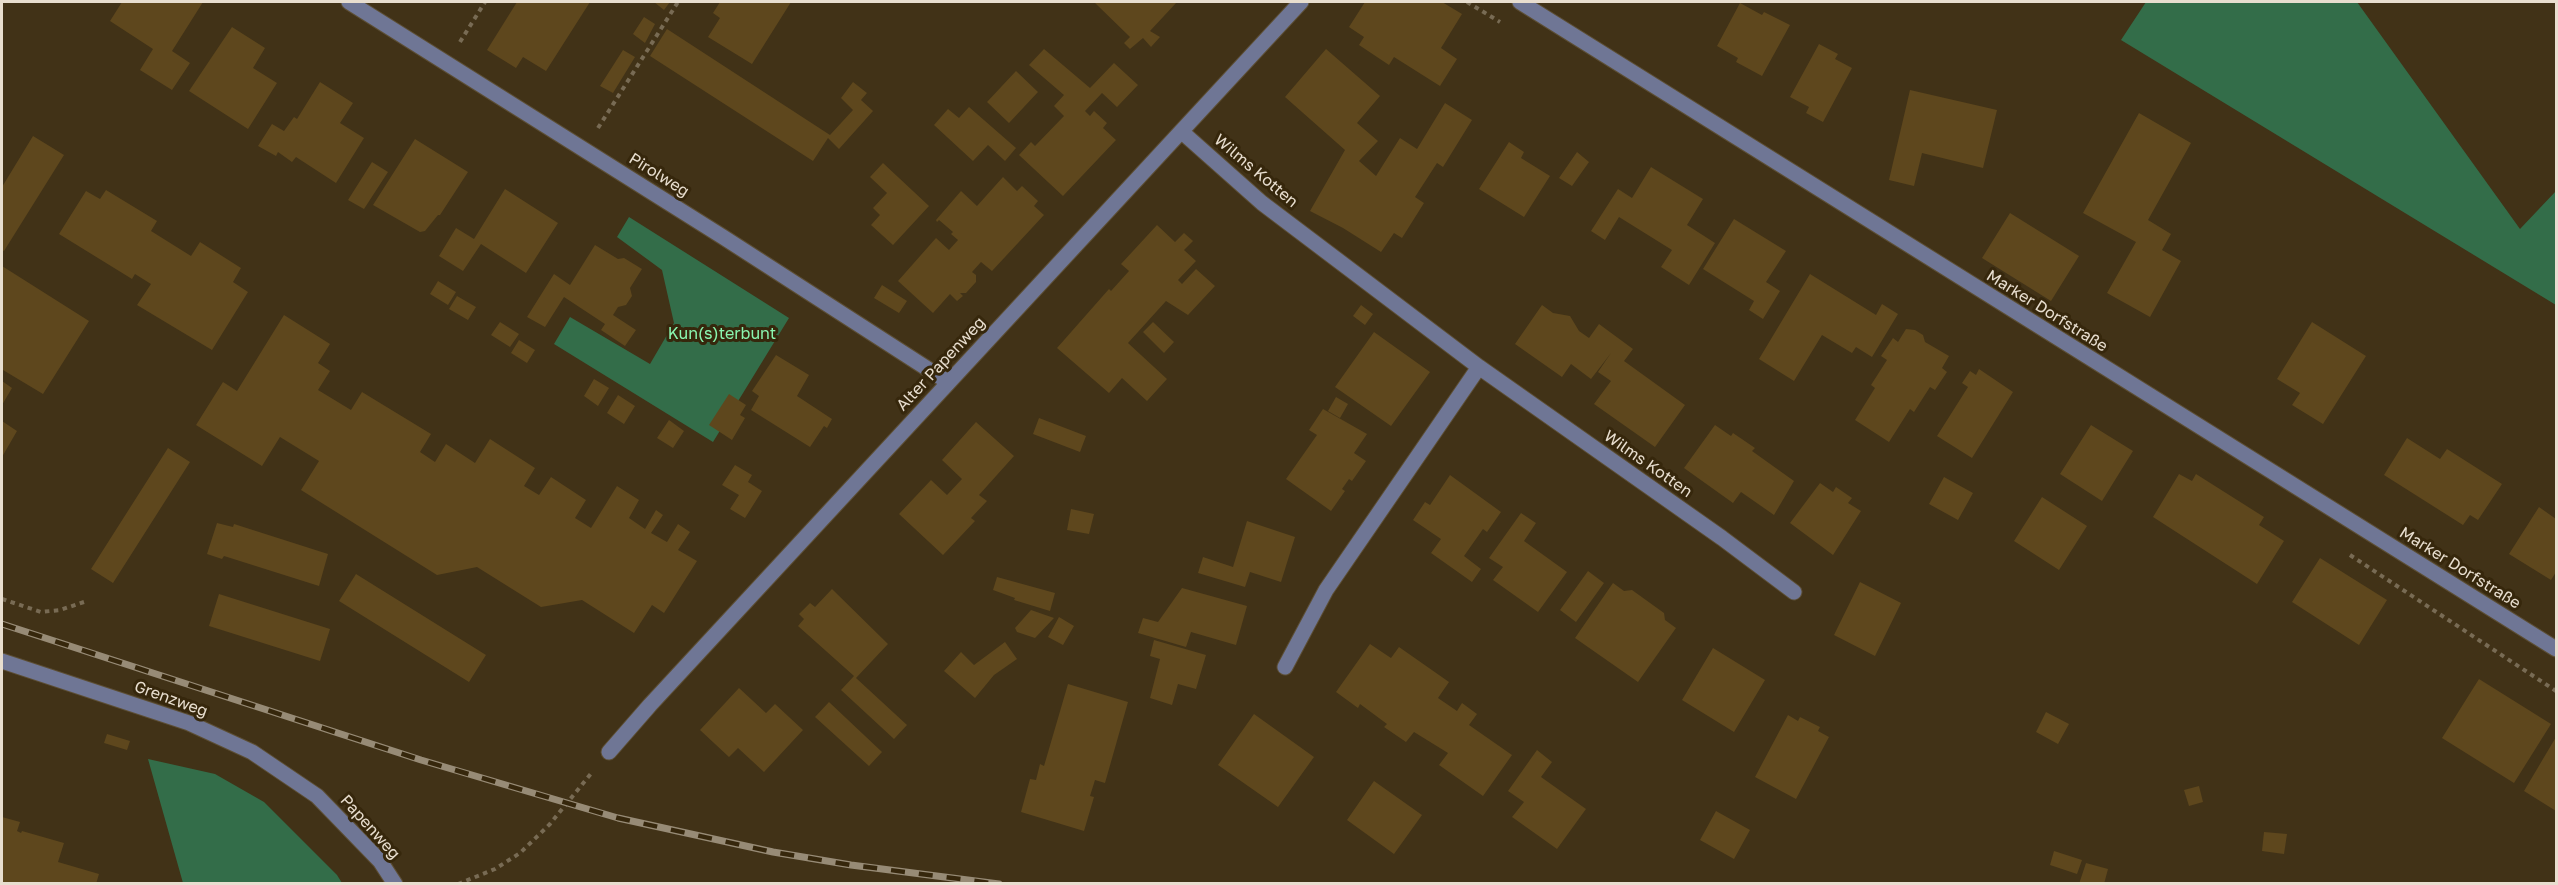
<!DOCTYPE html>
<html>
<head>
<meta charset="utf-8">
<style>
	body { margin:0 }
	#map { position:relative; width:2558px; height:885px; overflow:hidden; background:#413217; font-family:"Golos Text",sans-serif }
	canvas { display:block }
	.frame { position:absolute; inset:0; border:3px solid #e8decf; pointer-events:none }
</style>
</head>
<body>
<div id="map">
<canvas width="2558" height="885"></canvas>
<div class="frame"></div>
</div>
<script>
const ctx = document.querySelector('canvas').getContext('2d');
ctx.lineJoin = 'round';
function fill(path, color) { ctx.fillStyle = color; ctx.fill(path, 'evenodd'); }
const poly = rows => new Path2D(rows.map(r => 'M' + r).join(''));
function strokePath(path, color, width, dash) { ctx.strokeStyle = color; ctx.lineWidth = width; ctx.lineCap = dash ? 'butt' : 'round'; ctx.setLineDash(dash || []); ctx.stroke(path); }
function label(font, color, halo, rows, align = 'center') {
  ctx.font = font + ' "Golos Text",sans-serif'; ctx.lineWidth = 6; ctx.setLineDash([]); ctx.textBaseline = 'middle'; ctx.strokeStyle = halo; ctx.fillStyle = color; for (const [text, x, y, turn = 0] of rows) {
    ctx.save(); ctx.translate(x, y); ctx.rotate((+turn || 0) * Math.PI / 180); ctx.textAlign = isNaN(turn) ? turn : align; if (halo) ctx.strokeText(text, 0, 0); ctx.fillText(text, 0, 0); ctx.restore();
  }
}
fill(poly([
	[2146,2,2357,2,2520,229,2556,191,2556,305,2121,40],
	[629,217,789,318,713,442,554,344,570,317,650,364,674,323,662,270,617,237],
	[148,759,215,774,264,802,337,875,342,883,183,883]
]), '#336d49');
fill(poly([
	[122,2,203,2,172,51,190,63,172,90,140,70,153,49,110,21],
	[517,2,590,2,546,71,523,57,516,68,487,50],
	[654,2,670,2,664,10],
	[720,2,791,2,752,64,708,37,720,18,713,13],
	[1094,2,1177,2,1150,31,1160,37,1151,47,1143,38,1130,49,1124,43,1130,37],
	[1365,2,1442,2,1462,14,1441,48,1457,59,1440,86,1394,57,1389,65,1359,45,1364,37,1349,27],
	[1740,3,1762,15,1764,12,1790,25,1762,76,1736,62,1738,58,1717,46],
	[644,17,655,24,645,43,633,34],
	[232,27,265,48,253,68,277,83,248,129,189,91],
	[667,29,830,135,853,110,841,98,853,82,867,93,861,100,873,111,839,149,828,138,813,161,650,56],
	[1819,44,1838,54,1835,59,1852,68,1823,122,1806,113,1809,107,1790,97],
	[1044,49,1090,88,1114,63,1138,85,1117,107,1102,93,1085,111,1090,116,1094,111,1107,123,1103,128,1116,140,1063,196,1019,155,1031,142,1035,146,1064,116,1054,106,1064,95,1029,65],
	[1326,49,1380,96,1357,123,1378,141,1359,161,1376,176,1400,138,1417,149,1445,103,1472,120,1443,167,1437,163,1415,197,1424,203,1402,238,1394,233,1381,252,1343,228,1310,211,1345,150,1285,97],
	[623,50,635,57,613,93,600,86],
	[1016,71,1038,92,1009,123,987,102],
	[320,82,353,103,340,123,364,138,336,183,296,157,292,162,278,152,276,156,258,146,272,124,284,131,294,117,297,119],
	[1910,90,1997,110,1983,168,1922,153,1914,186,1889,180],
	[969,107,1016,148,1005,161,988,145,973,161,934,125,948,109,959,118],
	[2139,113,2191,143,2148,220,2171,234,2162,250,2181,261,2150,317,2107,293,2136,242,2083,213],
	[33,136,64,155,4,251,2,250,2,187],
	[415,139,468,172,440,215,438,215,425,231,420,232,373,205],
	[1509,142,1524,152,1521,158,1550,176,1524,217,1479,189],
	[1577,152,1589,162,1572,186,1559,178],
	[372,162,388,172,364,209,348,200],
	[883,163,929,206,893,245,871,225,880,215,873,208,887,193,870,177],
	[1651,167,1703,199,1687,225,1715,243,1689,285,1661,267,1672,250,1619,217,1605,240,1591,231,1618,189,1632,198],
	[1003,177,1017,191,1022,186,1038,201,1034,206,1044,215,992,271,981,262,972,272,976,275,976,282,966,293,960,293,963,296,957,301,950,294,933,313,898,281,936,238,949,250,958,240,951,234,953,232,939,220,937,222,936,220,961,191,977,206],
	[505,189,558,223,526,273,481,244,463,271,439,256,456,228,474,239],
	[106,190,157,221,151,231,191,256,200,242,241,268,233,282,248,292,212,350,137,305,151,284,135,274,132,279,59,234,86,191,100,199],
	[2010,213,2079,256,2051,301,1982,258],
	[1734,219,1786,251,1766,282,1780,291,1763,319,1749,310,1754,301,1703,269],
	[1157,225,1175,242,1184,233,1193,241,1184,250,1196,261,1178,280,1182,284,1196,269,1215,286,1188,315,1166,301,1128,343,1167,379,1147,401,1122,378,1109,393,1057,348,1109,289,1111,291,1129,271,1121,264],
	[595,245,618,259,624,258,642,269,630,288,632,296,626,305,618,307,613,315,636,330,625,346,601,330,605,324,564,297,545,327,527,317,554,274,570,285],
	[2,266,89,321,43,394,3,370,2,374],
	[1810,274,1876,315,1882,304,1898,314,1872,357,1856,347,1852,353,1822,335,1794,381,1759,359],
	[438,281,456,292,448,305,430,294],
	[882,285,907,301,899,313,874,298],
	[457,296,476,307,468,320,449,309],
	[1361,305,1373,314,1365,325,1353,316],
	[1542,305,1553,313,1570,316,1579,331,1589,338,1599,324,1633,349,1624,361,1685,405,1655,447,1594,404,1611,381,1598,372,1611,353,1591,379,1571,364,1562,377,1515,344],
	[284,315,330,344,318,363,330,371,318,390,351,410,362,392,431,434,420,452,435,462,446,444,475,463,490,439,535,468,524,486,539,495,551,477,586,500,575,518,591,528,617,486,639,500,629,518,645,529,656,510,663,515,651,533,667,542,678,524,690,532,678,550,697,561,664,613,652,605,634,633,582,600,541,607,477,567,437,575,301,490,319,461,280,437,262,466,196,425,223,382,237,391],
	[500,322,519,334,510,347,491,335],
	[1153,322,1174,342,1164,353,1143,332],
	[2312,322,2366,356,2323,424,2292,405,2300,393,2277,379],
	[1906,329,1915,330,1923,335,1925,342,1949,356,1942,368,1947,372,1935,390,1930,387,1914,412,1910,409,1889,442,1855,420,1875,388,1871,385,1887,360,1881,356,1893,338,1898,342],
	[1374,332,1430,372,1391,426,1335,387],
	[519,340,535,350,527,363,511,353],
	[776,355,809,375,797,396,832,419,827,428,824,426,810,447,751,410,759,396,752,391],
	[1979,369,2013,392,1972,458,1937,436,1968,387,1962,383,1970,371,1976,375],
	[594,379,609,388,598,406,584,396],
	[2,381,12,388,2,405],
	[729,394,746,405,740,415,745,418,732,440,709,425],
	[618,395,635,406,624,424,607,413],
	[1336,397,1348,404,1340,418,1328,411],
	[1323,409,1367,434,1354,453,1366,461,1352,481,1349,479,1342,489,1345,491,1331,511,1286,479,1317,435,1309,430],
	[1039,418,1086,436,1080,452,1033,434],
	[669,420,684,431,673,448,657,438],
	[2,421,17,431,2,457],
	[976,422,1014,456,979,495,987,501,971,518,975,521,943,555,899,514,931,480,947,495,962,479,942,460],
	[1715,425,1731,436,1733,433,1755,448,1752,451,1794,481,1774,515,1741,492,1733,503,1684,468],
	[2091,425,2133,451,2102,501,2060,474],
	[2407,438,2440,459,2447,449,2502,484,2478,520,2470,515,2463,525,2384,475],
	[168,448,190,462,113,583,91,569],
	[735,465,752,475,748,482,762,491,745,518,730,509,739,495,722,485],
	[2179,474,2192,481,2196,474,2264,517,2259,525,2284,541,2257,584,2153,517],
	[1450,475,1501,512,1487,532,1483,529,1464,556,1481,569,1472,582,1431,553,1441,539,1413,520,1425,502,1430,505],
	[1944,477,1973,493,1958,520,1929,504],
	[1820,483,1833,492,1836,487,1852,498,1848,503,1861,511,1833,555,1790,523],
	[2042,497,2087,526,2059,570,2014,541],
	[2539,507,2556,519,2556,572,2551,580,2509,554],
	[1071,509,1094,514,1089,534,1067,530],
	[1521,513,1536,523,1524,541,1567,572,1538,612,1493,580,1503,567,1489,558],
	[1247,521,1295,537,1281,582,1250,572,1245,587,1198,573,1203,557,1233,567],
	[217,523,233,527,234,524,328,554,319,586,224,556,222,559,207,554],
	[2320,558,2387,600,2359,645,2292,602],
	[1588,571,1604,583,1576,622,1560,610],
	[356,574,486,655,469,682,339,601],
	[997,577,1055,593,1050,611,1014,600,1015,598,993,590],
	[1860,582,1901,603,1875,656,1834,635],
	[1613,583,1624,591,1632,590,1664,613,1665,620,1676,628,1638,682,1575,638],
	[1182,588,1247,606,1236,645,1191,632,1186,647,1138,633,1143,618,1158,622],
	[832,589,888,644,856,678,907,725,894,739,841,690,854,676,798,626,804,619,799,614,810,603,815,607],
	[219,594,330,629,320,661,209,626],
	[1031,610,1054,618,1035,638,1017,632,1015,628],
	[1059,617,1074,626,1063,645,1048,637],
	[1154,640,1206,655,1196,689,1178,684,1172,705,1150,698,1160,659,1150,656],
	[1005,642,1017,659,994,675,975,698,944,671,961,652,974,665],
	[1370,644,1391,658,1399,647,1449,682,1438,698,1457,711,1462,703,1477,714,1469,725,1512,755,1483,796,1439,765,1448,753,1414,732,1406,742,1384,727,1387,724,1360,704,1358,708,1336,692],
	[1713,648,1765,680,1734,732,1682,700],
	[2479,679,2551,724,2514,783,2442,738],
	[1068,684,1128,702,1105,783,1095,780,1090,796,1094,797,1084,831,1021,812,1030,779,1036,780,1040,764,1044,766],
	[739,688,766,713,775,704,803,730,764,772,738,748,729,757,700,730],
	[829,702,882,752,869,766,815,717],
	[2046,712,2069,724,2058,744,2036,732],
	[1254,714,1314,757,1278,807,1218,765],
	[1788,715,1798,721,1800,717,1820,727,1818,731,1829,737,1796,799,1755,777],
	[107,734,130,741,127,750,104,743],
	[2556,737,2556,811,2524,791],
	[1537,750,1552,762,1541,777,1586,809,1557,849,1512,817,1524,802,1508,791],
	[1374,781,1422,815,1394,854,1347,820],
	[2199,786,2203,802,2189,806,2184,790],
	[1716,811,1750,830,1734,859,1700,840],
	[2,817,20,822,17,831,21,833,22,831,64,843,58,862,99,874,96,884,2,884],
	[2264,832,2287,834,2284,854,2262,851],
	[2054,851,2082,860,2077,874,2050,865],
	[2086,863,2108,869,2104,884,2079,884]
]), '#5e471d');
const minor = poly([
	[349,2,723,237,948,382],
	[1520,2,2556,649],
	[1182,132,1262,203,1479,367,1722,538,1794,592],
	[2,661,189,723,252,752,317,796,380,861,395,884],
	[1285,667,1326,590,1479,367],
	[609,752,650,705,1301,2]
]);
strokePath(minor, '#5c4e34', 17);
strokePath(poly([
	[1467,2,1500,22],
	[460,42,485,2],
	[598,128,678,2],
	[2350,555,2556,691],
	[2,599,41,612,60,610,87,601],
	[458,884,495,869,520,853,550,824,593,771]
]), '#786b54', 4, [4.5, 4.5]);
strokePath(minor, '#6f7695', 15);
const rail = poly([
	[2,624,421,760,618,818,773,852,851,865,999,884]
]);
strokePath(rail, '#978b76', 7);
strokePath(rail, '#36270c', 4.5, [14]);
label('16px', '#e8decf', '#36270c', [
	["Wilms Kotten",1256,171,40],
	["Pirolweg",659,175,32],
	["Marker Dorfstraße",2047,311,32],
	["Alter Papenweg",941,364,-47],
	["Wilms Kotten",1648,464,35],
	["Marker Dorfstraße",2460,568,32],
	["Grenzweg",171,699,20],
	["Papenweg",370,827,48]
]);
label('16px', '#8af6b0', '#36270c', [
	["Kun(s)terbunt",722,334]
]);
</script>
</body>
</html>
